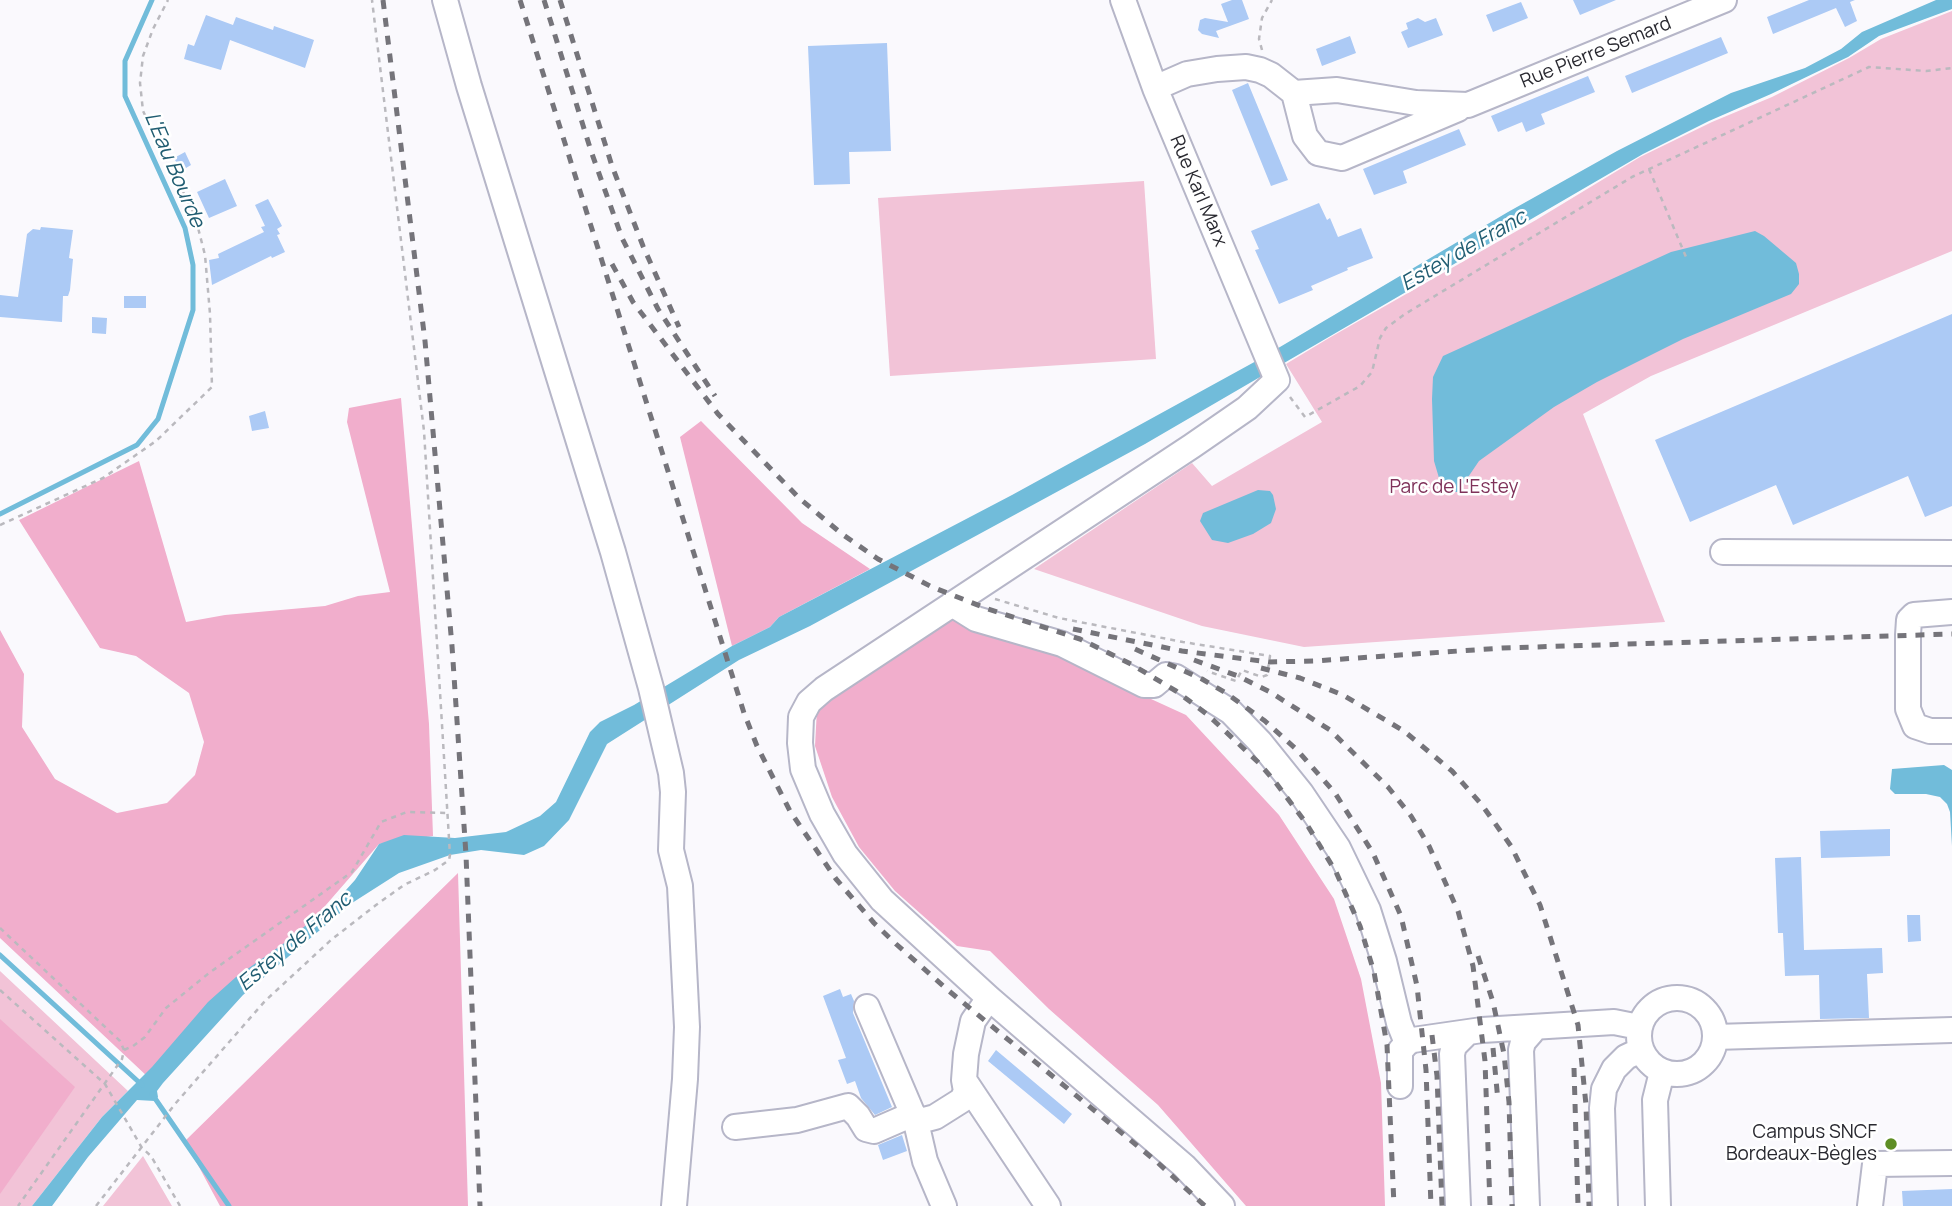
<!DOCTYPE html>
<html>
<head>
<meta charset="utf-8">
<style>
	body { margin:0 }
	canvas { display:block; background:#faf9fd }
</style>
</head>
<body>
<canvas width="1952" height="1206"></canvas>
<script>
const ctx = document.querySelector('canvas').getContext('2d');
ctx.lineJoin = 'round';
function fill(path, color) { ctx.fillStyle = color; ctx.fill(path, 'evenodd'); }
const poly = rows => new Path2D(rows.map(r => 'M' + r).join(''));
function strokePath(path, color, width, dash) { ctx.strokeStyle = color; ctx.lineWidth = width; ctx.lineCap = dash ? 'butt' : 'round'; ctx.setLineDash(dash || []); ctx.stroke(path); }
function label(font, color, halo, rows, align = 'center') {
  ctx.font = font + ' Manrope,sans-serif'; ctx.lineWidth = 5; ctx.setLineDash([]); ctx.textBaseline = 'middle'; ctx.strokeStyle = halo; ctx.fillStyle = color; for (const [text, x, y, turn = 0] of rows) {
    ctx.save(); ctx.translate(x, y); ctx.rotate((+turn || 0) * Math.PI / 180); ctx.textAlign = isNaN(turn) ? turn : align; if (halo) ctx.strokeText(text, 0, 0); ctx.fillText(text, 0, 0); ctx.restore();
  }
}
fill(poly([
	[1952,11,1952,251,1651,376,1583,414,1665,622,1304,647,1202,626,1034,569,1192,463,1212,486,1322,422,1286,364,1329,338,1536,220,1640,157,1712,122,1772,97,1849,58,1881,39],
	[1144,181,1156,359,890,376,878,198],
	[0,971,128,1091,102,1117,32,1206,0,1206],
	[143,1156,172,1206,103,1206]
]), '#f2c3d7');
fill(poly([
	[401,398,429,724,433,836,379,844,312,921,149,1078,0,938,0,630,24,674,22,727,55,779,117,813,167,803,195,775,204,742,189,693,136,656,100,648,19,520,139,461,186,622,225,615,325,606,358,596,390,592,347,422,349,408],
	[701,421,802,523,870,569,779,617,770,627,732,646,680,437],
	[963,613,1186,715,1279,815,1334,899,1361,979,1381,1083,1385,1206,1246,1206,1158,1105,1049,1009,990,951,957,946,895,891,859,847,832,797,815,746,817,709],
	[458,873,468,1206,220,1206,185,1141],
	[0,1019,75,1087,0,1194]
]), '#f1aecc');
fill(poly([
	[1936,0,1952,0,1952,9,1879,36,1848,57,1771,94,1709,121,1643,154,1145,444,810,626,739,660,607,744,569,820,544,846,524,855,481,850,450,855,399,873,352,903,243,995,163,1083,157,1091,158,1097,155,1101,137,1100,88,1157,52,1206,32,1206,102,1117,152,1067,208,1002,236,977,283,944,337,900,355,880,379,844,404,835,455,838,506,832,540,816,556,802,590,732,600,722,634,705,732,646,770,627,779,617,1012,495,1258,360,1508,212,1617,151,1731,93,1805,68,1841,49,1862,32],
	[1755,231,1764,236,1796,263,1799,274,1799,284,1791,294,1683,339,1597,382,1554,407,1479,461,1458,492,1449,492,1442,488,1434,461,1432,399,1433,377,1443,356,1671,252],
	[1258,490,1270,491,1273,495,1276,509,1271,523,1253,534,1228,543,1212,540,1200,521,1203,513],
	[1944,765,1952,770,1952,846,1950,812,1947,804,1940,797,1926,794,1895,794,1890,789,1892,769]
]), '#71bcda');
strokePath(poly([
	[0,514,137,445,158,419,193,310,193,265,185,228,125,96,125,61,152,0],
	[0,955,142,1085],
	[152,1094,229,1206]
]), '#71bcda', 5);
fill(poly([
	[1232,0,1242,0,1249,19,1216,31,1219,38,1202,34,1198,30,1200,20,1205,18,1228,22,1221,4],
	[1573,0,1616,0,1580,15],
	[1809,0,1855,0,1850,2,1857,21,1845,27,1836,8,1773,34,1767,17],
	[1521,2,1528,18,1493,32,1486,15],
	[206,15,233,25,236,17,273,30,274,26,314,40,305,68,230,40,221,70,184,59,188,44,194,46],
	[1418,18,1425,22,1436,18,1443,35,1408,48,1401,32,1408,29,1406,23],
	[1350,36,1356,53,1322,66,1316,49],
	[1721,37,1728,53,1632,93,1625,76],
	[887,43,891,151,849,152,850,184,814,185,808,46],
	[1588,76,1595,92,1541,114,1545,124,1526,132,1522,122,1498,132,1491,116],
	[1248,83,1288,180,1271,186,1232,90],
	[1459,129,1466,145,1403,171,1407,183,1374,195,1363,169],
	[185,152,191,165,181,171,174,158],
	[225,179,237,206,209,218,197,192],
	[268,199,282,226,277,229,280,234,277,235,285,252,272,258,271,256,212,285,209,260,219,258,218,254,264,232,261,227,265,226,255,205],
	[1319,203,1327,220,1330,218,1338,237,1361,228,1373,258,1347,268,1348,270,1311,286,1313,290,1279,304,1255,250,1259,249,1251,231],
	[41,227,73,230,69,258,73,259,70,290,68,296,63,296,62,322,0,317,0,295,18,297,27,234,33,229,40,230],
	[124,296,146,296,146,308,124,308],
	[1952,314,1952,506,1925,517,1908,476,1793,525,1776,485,1690,522,1655,440],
	[92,317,107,318,106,334,92,333],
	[265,411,269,428,252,431,249,416],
	[1890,829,1890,856,1821,858,1820,831],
	[1801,857,1804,950,1882,948,1883,973,1867,974,1869,1018,1820,1019,1819,975,1785,976,1783,933,1778,933,1775,858],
	[1907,915,1920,915,1921,941,1908,942],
	[840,989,843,997,851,994,854,1001,853,1013,892,1107,875,1115,861,1098,855,1081,847,1084,838,1060,846,1058,823,996],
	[996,1050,1072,1114,1064,1124,988,1061],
	[902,1135,907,1151,883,1160,878,1145],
	[1952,1189,1952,1206,1903,1206,1902,1191]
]), '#accaf5');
const minor = poly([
	[445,0,469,86,613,552,651,688,671,773,673,792,671,850,680,886,687,1027,685,1079,674,1206],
	[1123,0,1155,88,1277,380,1247,408,1192,446,824,689,809,702,801,717,800,743,803,769,822,814,845,854,882,900,989,998,1184,1166,1222,1206],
	[1155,88,1187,74,1217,69,1246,67,1260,70,1271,75,1294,93,1337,90,1416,103,1468,105,1724,0],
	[1294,93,1305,136,1318,153,1342,158,1458,109],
	[1723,552,1952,553],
	[952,604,976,619,1062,644,1144,685,1154,685,1166,675,1176,677,1231,712,1260,742,1301,793,1338,848,1368,910,1384,961,1399,1023,1407,1043],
	[1952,612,1914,615,1909,620,1908,635,1908,709,1915,726,1930,731,1952,731],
	'1639 1036a38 38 0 1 1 76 0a38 38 0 1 1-76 0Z',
	[989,998,973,1021,966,1054,964,1080,1048,1206],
	[867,1007,916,1122,935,1117,962,1100,966,1091,964,1080],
	[1715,1037,1952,1030],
	[1400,1086,1400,1051,1407,1043,1413,1040,1482,1030,1614,1022,1639,1027],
	[916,1122,925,1161,944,1206],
	[735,1127,797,1120,848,1106,858,1116,866,1129,874,1131,913,1114],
	[1458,1206,1452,1054,1454,1046,1467,1033],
	[1527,1206,1521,1050,1523,1042,1536,1027],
	[1605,1206,1602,1108,1604,1089,1614,1069,1626,1057,1641,1050],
	[1658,1206,1655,1100,1662,1072],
	[1870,1206,1875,1164,1952,1163]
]);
strokePath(minor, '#b6b6c8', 28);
strokePath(poly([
	[1262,50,1259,39,1262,18,1272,0],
	[1649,169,1686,257],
	[1290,397,1305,417,1360,386,1372,372,1380,338,1386,328,1405,314,1632,177,1869,67,1926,71,1952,68],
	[0,525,103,478,156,441,212,387,210,314,205,255,195,216,143,111,140,83,143,56,153,29,168,0],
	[995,599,1059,618,1183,642,1270,656,1267,675,1262,677,1242,670,1236,681,1207,671],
	[0,928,120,1041,124,1050,122,1059,18,1206],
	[0,990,105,1084,142,1148,151,1156,180,1206],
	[124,1050,133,1046,145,1037,166,1008,209,973,352,872,381,822,407,812,447,813],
	[96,1206,175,1104,265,1001,331,940,376,905,404,885,435,870,449,860,450,855,424,431,372,0]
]), '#bab9be', 2.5, [5, 5]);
strokePath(minor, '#fff', 24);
strokePath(poly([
	[383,0,425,341,452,646,466,855,480,1206],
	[520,0,744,713,757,746,790,811,836,879,874,923,896,944,949,991,1157,1162,1205,1206],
	[544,0,591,151,622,238,658,309,715,396],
	[560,0,612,166,643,246,679,327],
	[612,264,633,302,718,414,799,498,842,534,878,559,932,587,988,609,1080,639,1131,664,1176,691,1208,715,1260,764,1276,783,1306,823,1336,872,1360,926,1374,972,1387,1045,1394,1206],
	[1073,629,1182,651,1269,662,1314,661,1502,648,1952,634],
	[1135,649,1202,679,1226,693,1265,721,1297,750,1335,793,1373,853,1401,916,1417,986,1426,1070,1431,1206],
	[1194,660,1238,676,1270,692,1330,730,1388,787,1411,816,1429,846,1458,911,1473,966,1485,1061,1490,1206],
	[1261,668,1300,678,1343,695,1404,731,1452,771,1482,805,1511,846,1540,905,1578,1025,1586,1105,1589,1206],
	[1478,956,1493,1002,1504,1054,1509,1102,1512,1206],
	[1432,1035,1437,1076,1442,1206],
	[1493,1048,1498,1101],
	[1574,1068,1578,1206]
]), '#75747a', 5, [9, 9]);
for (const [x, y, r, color] of [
	[1891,1144,7,"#5e8e24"]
]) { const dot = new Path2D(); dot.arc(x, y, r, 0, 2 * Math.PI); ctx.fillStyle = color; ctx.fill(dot); strokePath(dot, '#fff', 2.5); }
label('19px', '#292930', '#fff', [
	["Rue Pierre Semard",1596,53,-22],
	["Rue Karl Marx",1198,191,67]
]);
label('19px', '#7f325a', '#fff', [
	["Parc de L'Estey",1454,488]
]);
label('19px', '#292930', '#fff', [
	["Campus SNCF",1877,1133],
	["Bordeaux-Bègles",1877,1155]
], 'right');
label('italic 21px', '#215d72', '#fff', [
	["L'Eau Bourde",174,170,67],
	["Estey de Franc",1464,251,-30],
	["Estey de Franc",295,942,-40]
]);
</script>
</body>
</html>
